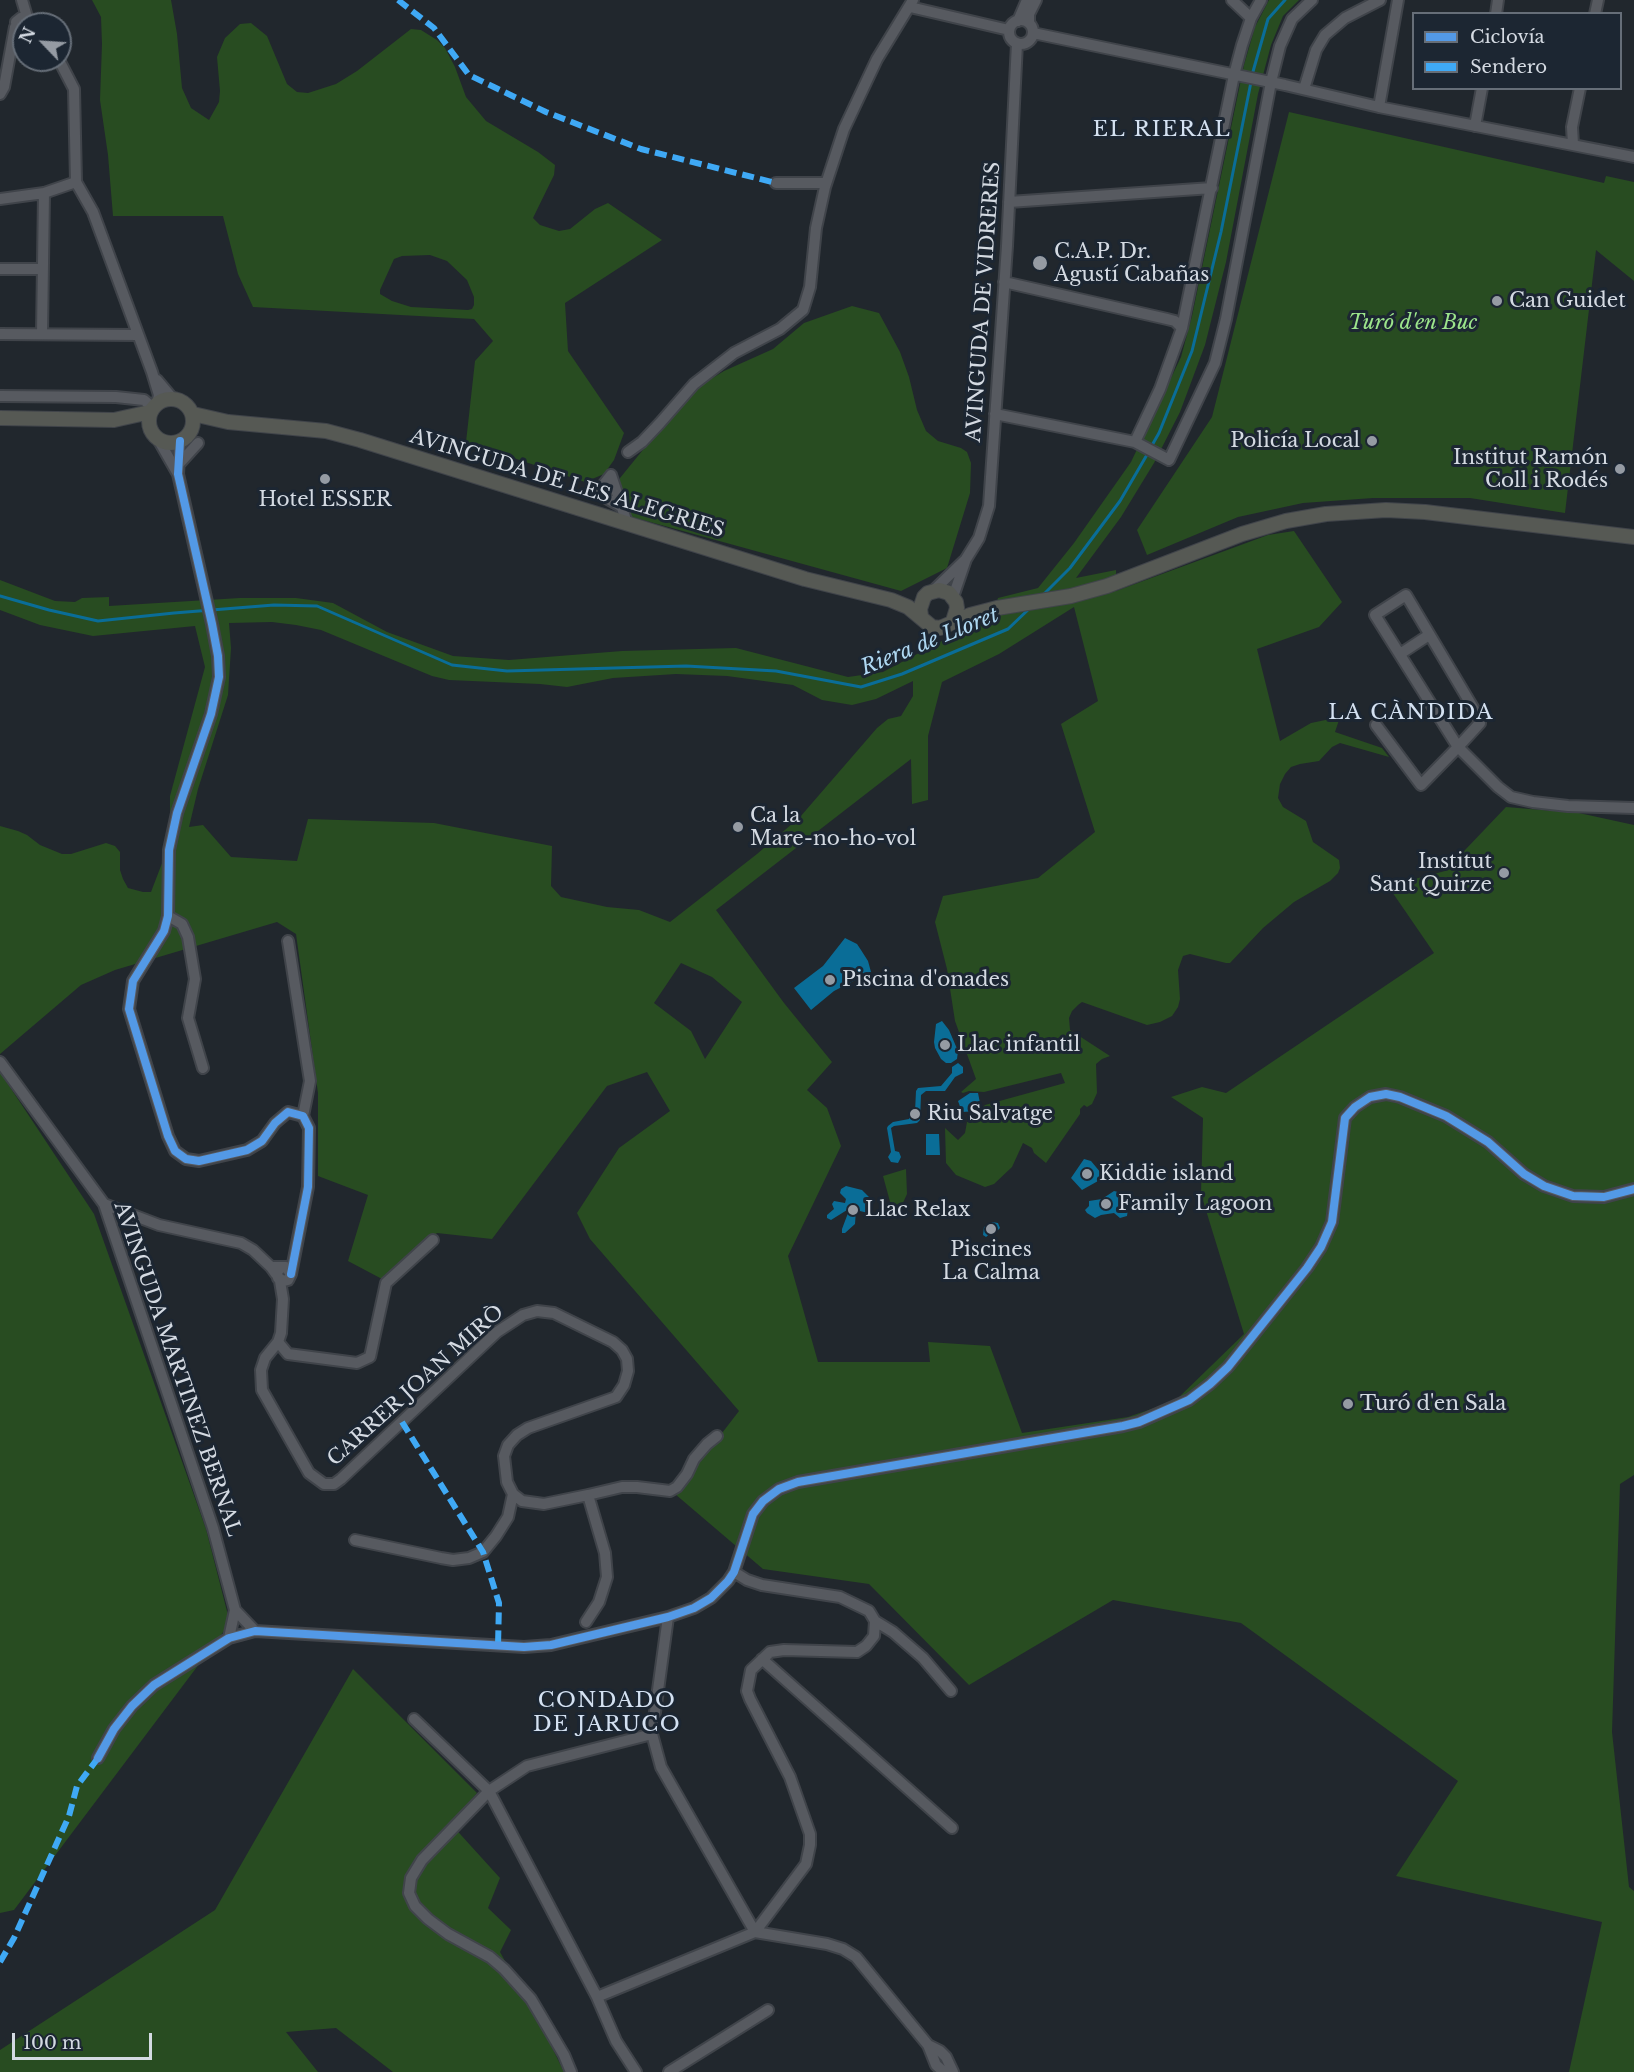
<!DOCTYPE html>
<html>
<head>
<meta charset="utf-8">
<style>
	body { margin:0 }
	#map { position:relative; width:1634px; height:2072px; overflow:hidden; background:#21272d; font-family:"Libre Baskerville",serif }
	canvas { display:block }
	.legend { position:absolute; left:1412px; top:12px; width:210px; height:78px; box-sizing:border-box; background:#1c2632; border:2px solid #666e78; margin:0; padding:8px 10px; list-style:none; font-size:18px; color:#d4dae2 }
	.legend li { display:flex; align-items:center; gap:12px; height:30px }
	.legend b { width:30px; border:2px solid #666e78 }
	.north { position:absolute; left:12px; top:12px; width:60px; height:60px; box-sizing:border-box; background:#1c2632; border:2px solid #666e78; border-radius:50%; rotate:295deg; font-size:16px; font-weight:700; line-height:24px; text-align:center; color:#d4dae2 }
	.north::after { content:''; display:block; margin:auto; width:21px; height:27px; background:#959ba3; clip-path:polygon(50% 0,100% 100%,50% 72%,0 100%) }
	.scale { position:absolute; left:12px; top:2033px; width:140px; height:27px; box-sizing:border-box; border:3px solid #d4dae2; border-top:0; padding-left:8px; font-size:18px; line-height:21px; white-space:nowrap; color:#d4dae2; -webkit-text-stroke:4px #1c2632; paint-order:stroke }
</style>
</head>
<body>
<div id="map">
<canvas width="1634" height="2072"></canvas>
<ul class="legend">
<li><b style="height:8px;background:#5399e6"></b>Ciclovía</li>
<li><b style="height:8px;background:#3fa9f5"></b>Sendero</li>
</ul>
<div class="north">N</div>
<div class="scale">100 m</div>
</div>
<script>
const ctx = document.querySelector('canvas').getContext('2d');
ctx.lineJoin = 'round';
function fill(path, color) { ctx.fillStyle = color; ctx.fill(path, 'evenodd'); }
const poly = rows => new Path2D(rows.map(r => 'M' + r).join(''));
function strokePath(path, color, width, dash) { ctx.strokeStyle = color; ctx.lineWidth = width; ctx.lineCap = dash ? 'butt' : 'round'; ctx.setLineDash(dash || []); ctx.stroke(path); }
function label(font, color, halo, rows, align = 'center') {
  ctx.font = font + ' "Libre Baskerville",serif'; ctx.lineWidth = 6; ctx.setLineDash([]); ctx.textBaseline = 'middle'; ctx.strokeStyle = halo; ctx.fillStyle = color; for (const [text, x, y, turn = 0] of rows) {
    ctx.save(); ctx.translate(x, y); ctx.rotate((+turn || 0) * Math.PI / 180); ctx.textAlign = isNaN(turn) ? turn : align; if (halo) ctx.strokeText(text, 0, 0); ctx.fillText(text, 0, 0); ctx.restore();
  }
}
fill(poly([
	[92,0,171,0,177,34,182,88,191,108,209,120,219,102,220,91,217,57,225,38,240,24,251,23,267,36,287,84,297,92,308,93,336,84,357,71,411,29,421,30,437,40,445,48,455,67,466,97,486,121,538,152,555,165,554,175,533,218,540,225,559,231,570,229,595,209,608,203,662,240,565,303,568,351,624,433,614,460,604,474,585,482,466,442,475,361,493,341,474,319,253,307,238,274,223,216,113,216,108,155,100,100,102,44,101,17],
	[430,255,447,261,467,280,474,297,474,305,472,309,468,310,411,307,392,301,380,294,380,290,394,259,402,256],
	[1269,0,1299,0,1283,16,1271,45,1258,94,1226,262,1205,345,1180,412,1154,463,1121,517,1076,578,1116,570,1116,591,1268,535,1294,531,1342,602,1319,627,1257,649,1280,741,1311,723,1340,717,1335,732,1382,748,1389,757,1340,743,1332,747,1319,761,1300,764,1291,767,1285,774,1280,784,1278,798,1283,807,1306,821,1313,842,1339,860,1340,868,1338,873,1330,881,1294,902,1263,928,1230,963,1226,963,1190,954,1183,956,1178,970,1180,999,1178,1007,1172,1016,1160,1022,1147,1025,1082,1002,1078,1005,1072,1011,1069,1018,1070,1030,1110,1056,1102,1059,1096,1064,1097,1093,1092,1104,1087,1107,1084,1105,1080,1109,1080,1114,1046,1163,1034,1153,1032,1148,1023,1143,1012,1167,994,1184,985,1187,956,1175,946,1163,945,1128,958,1140,965,1133,967,1122,974,1122,977,1113,985,1105,1065,1083,1061,1073,984,1092,969,1091,963,1093,961,1092,976,1079,955,1021,947,969,935,922,943,896,1038,878,1095,832,1061,724,1098,701,1074,607,999,654,942,682,928,736,928,800,912,804,911,759,716,910,784,1003,832,1062,807,1090,827,1108,841,1146,788,1256,818,1362,930,1362,928,1342,990,1346,1022,1433,1128,1417,1175,1401,1244,1334,1201,1194,1203,1118,1171,1097,1202,1087,1226,1093,1434,953,1388,886,1445,871,1506,807,1579,813,1634,825,1634,1475,1620,1484,1612,1732,1629,1887,1634,1891,1634,2072,1569,2072,1602,1922,1396,1876,1458,1781,1241,1623,1113,1600,969,1685,869,1584,763,1569,675,1494,739,1411,590,1239,577,1213,619,1148,670,1111,647,1072,607,1086,492,1239,437,1233,382,1279,348,1261,368,1195,318,1176,318,1093,296,934,277,922,115,970,81,985,0,1054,0,826,18,831,27,835,40,845,62,854,71,854,106,843,115,846,120,852,120,870,123,879,128,888,143,892,151,892,164,858,170,832,170,796,205,667,195,626,93,636,40,625,0,610,0,580,55,601,75,602,82,598,109,597,109,606,240,598,296,598,333,603,387,632,453,656,509,660,622,651,736,648,848,677,883,672,993,614,998,598,1038,588,1074,543,1131,462,1181,357,1192,316,1244,65,1255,27],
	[272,622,296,625,321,630,432,676,449,680,540,684,567,687,613,678,676,674,727,676,793,685,822,700,852,705,876,699,913,681,913,696,901,716,888,719,877,728,800,817,757,854,670,922,639,910,607,907,561,897,551,886,552,846,434,823,308,819,297,861,231,857,203,825,189,827,198,789,228,695,231,648,229,623],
	[681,963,712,977,742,1002,705,1059,691,1031,654,1003],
	[1289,112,1604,183,1606,176,1634,182,1634,281,1596,250,1565,513,1470,498,1373,498,1303,503,1238,517,1147,555,1137,530,1212,417],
	[852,306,879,313,900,352,909,377,917,410,926,431,938,441,961,448,967,452,971,463,970,493,947,568,901,591,632,517,620,492,620,478,690,392,724,371,773,349,804,323],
	[0,1072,94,1214,206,1529,230,1623,14,1910,0,1913],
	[906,1169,907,1194,895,1220,883,1176],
	[353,1669,477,1793,451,1824,500,1878,488,1908,511,1930,500,1952,548,2039,564,2072,393,2072,336,2028,286,2032,318,2072,0,2072,0,2050,215,1910]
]), '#284c21');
fill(poly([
	[845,938,857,944,861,950,868,961,871,972,834,991,811,1010,794,988,823,966],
	[942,1021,949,1030,958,1051,957,1059,951,1063,946,1063,941,1059,935,1048,934,1042,936,1024],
	[958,1063,963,1067,963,1073,955,1077,945,1091,926,1091,921,1095,920,1120,917,1123,894,1126,891,1128,895,1151,899,1152,901,1157,898,1163,891,1162,888,1157,891,1152,887,1128,888,1126,893,1122,909,1119,909,1114,915,1112,916,1091,918,1088,941,1086,952,1073,952,1067],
	[970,1093,978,1093,981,1108,977,1111,962,1112,958,1101],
	[926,1134,939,1134,940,1155,926,1155],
	[1084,1159,1091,1161,1101,1173,1098,1181,1082,1190,1071,1178],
	[846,1186,862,1190,872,1200,873,1206,872,1210,868,1213,856,1210,855,1224,845,1233,842,1233,842,1229,848,1213,847,1210,831,1220,827,1218,827,1215,834,1209,832,1204,834,1201,845,1203,846,1199,840,1193,841,1189],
	[1114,1191,1122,1193,1122,1201,1128,1209,1127,1216,1120,1218,1114,1213,1101,1215,1095,1218,1087,1213,1085,1210,1089,1206,1089,1201,1102,1199],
	[992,1222,998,1223,1000,1228,998,1230,993,1231,986,1237,983,1235,984,1227]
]), '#0a6d97');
strokePath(poly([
	[1252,75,1268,19,1285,0],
	[1151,447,1159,433,1192,351,1221,232,1251,82],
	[0,596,49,610,98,621,174,613,274,605,317,606,452,665,507,671,686,666,776,671,861,687,902,674,1008,629,1031,607],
	[1042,596,1070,568,1120,501,1148,453]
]), '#0a6d97', 3);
const minor = poly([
	[22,0,27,17],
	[1232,0,1251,18],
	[910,7,1009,30],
	[1496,14,1498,0],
	[1595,14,1598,0],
	'1009 32a12 12 0 1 1 24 0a12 12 0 1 1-24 0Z',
	[1018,21,1027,0],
	[1029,23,1029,14,1036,0],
	[1033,33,1285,85,1379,107,1634,157],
	[24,35,17,31,16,22,21,18,27,17,33,24],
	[59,60,74,89,76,182,93,212,152,372,159,395,157,404],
	[1304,89,1316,50,1325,35,1345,18,1380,0],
	[0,94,4,87,15,27],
	[1379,107,1398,0],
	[1475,126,1482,88],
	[1573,144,1572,127,1580,88],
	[776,183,826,183],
	[0,199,44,193,76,182],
	[1009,202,1212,188],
	[0,269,43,269],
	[1004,282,1167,319,1175,321,1182,328],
	[0,334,138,335],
	[42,334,44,193],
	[157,380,173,399],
	[0,396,116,397,144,400,153,408],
	[995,414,1135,442,1169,460,1215,363,1226,319,1271,82,1280,46,1292,19,1312,0],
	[158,439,178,474],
	[180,441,178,474,212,624,218,656,219,677,211,714,177,813,169,850,168,916,164,931,133,981,129,1009,168,1136,175,1151,186,1159,199,1161,247,1150,262,1141,275,1123,288,1112,303,1116,309,1128,308,1187,291,1274],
	[1135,442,1160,389,1182,328,1234,75,1242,45,1251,18,1261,0],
	[628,452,642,442,660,423,694,384,734,353,780,329,803,310,810,287,816,228,825,187,844,129,877,59,913,0],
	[179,464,198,443],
	[611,475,597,493,622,507],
	[611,475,627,523],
	[933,591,964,561],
	[953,597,966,559,979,538,989,506,1007,246,1017,43],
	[1400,654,1429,635],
	[1376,725,1421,785,1458,747,1480,723,1478,716,1406,595,1375,615,1458,747,1498,787,1511,797,1533,802,1568,806,1634,808],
	[168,916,182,924,188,937,195,979,188,1018,203,1068],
	[288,941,310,1081,303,1116],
	[0,1062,104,1204,213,1528,235,1610],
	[104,1204,159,1225,241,1243,253,1250,271,1267],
	[276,1274,271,1267,286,1267,291,1274,288,1280,284,1281,278,1278,277,1271,281,1268],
	[280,1281,283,1299,281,1333,278,1342,265,1358,261,1370,262,1390,309,1473,324,1484,334,1484,341,1479,497,1332,523,1315,537,1311,554,1313,613,1342,622,1350,627,1359,628,1371,624,1385,616,1397,528,1428,517,1435,508,1445,504,1456,507,1482,513,1494,522,1501,544,1504,588,1495,605,1553,607,1577,599,1602,586,1622],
	[278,1342,288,1354,357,1363,370,1357,386,1283,433,1240],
	[588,1495,622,1487,637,1487,670,1491,677,1487,687,1474,694,1459,707,1444,717,1436],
	[355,1540,441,1558,453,1560,469,1558,483,1552,496,1536,508,1517,513,1494],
	[734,1572,747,1580,762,1585,840,1597,869,1611,875,1621,874,1636,866,1646,857,1652,784,1650,770,1652,751,1670,747,1691,750,1699,790,1777,810,1834,810,1845,806,1864,755,1932],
	[668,1617,652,1734,661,1767,755,1932],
	[875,1621,893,1632,923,1658,951,1691],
	[229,1638,235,1610,255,1631],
	[762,1659,952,1828],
	[414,1719,489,1791,597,1997,616,2041,636,2072],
	[98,1758,114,1729,132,1706,154,1685,229,1638,255,1631,524,1647,551,1645,668,1617,694,1608,711,1598,728,1581,734,1572,753,1514,763,1501,779,1489,798,1482,1123,1426,1139,1422,1189,1400,1210,1384,1228,1367,1307,1268,1321,1247,1332,1222,1345,1118,1355,1107,1370,1097,1386,1094,1400,1097,1446,1116,1488,1142,1524,1174,1544,1186,1573,1196,1604,1197,1634,1189],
	[755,1932,827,1944,843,1949,856,1957,928,2045,936,2065,944,2072],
	[597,1997,755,1932],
	[928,2045,940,2051,946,2057,953,2072],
	[571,2072,564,2055,531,1999,504,1969,490,1957,448,1934,428,1919,415,1906,409,1893,411,1878,422,1860,489,1791,527,1766,652,1734],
	[669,2072,768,2010]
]);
const major = poly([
	'149 421a22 22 0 1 1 44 0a22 22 0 1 1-44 0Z',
	[193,414,228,422,326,431,360,440,805,579,891,600,908,607,932,627,940,628,970,615,997,608,1071,596,1107,586,1242,534,1286,521,1326,514,1386,510,1425,512,1634,537],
	[0,418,114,420,150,412],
	[921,616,920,609,924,597,928,593,939,590,949,593,956,602,957,608,953,621]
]);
strokePath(minor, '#40444a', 14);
strokePath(major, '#40444a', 16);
strokePath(minor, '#575a60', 10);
strokePath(major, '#565954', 14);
strokePath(poly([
	[398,0,434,28,469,75,498,89,546,112,641,149,776,183],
	[402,1422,483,1552,499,1603,498,1646],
	[0,1962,14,1938,69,1816,77,1786,98,1758]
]), '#3fa9f5', 6, [12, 6]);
strokePath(poly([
	[180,441,178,474,212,624,218,656,219,677,211,714,177,813,169,850,168,916,164,931,133,981,129,1009,168,1136,175,1151,186,1159,199,1161,247,1150,262,1141,275,1123,288,1112,303,1116,309,1128,308,1187,291,1274],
	[98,1758,114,1729,132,1706,154,1685,229,1638,255,1631,524,1647,551,1645,668,1617,694,1608,711,1598,728,1581,734,1572,753,1514,763,1501,779,1489,798,1482,1123,1426,1139,1422,1189,1400,1210,1384,1228,1367,1307,1268,1321,1247,1332,1222,1345,1118,1355,1107,1370,1097,1386,1094,1400,1097,1446,1116,1488,1142,1524,1174,1544,1186,1573,1196,1604,1197,1634,1189]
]), '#5399e6', 8);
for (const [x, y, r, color] of [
	[1040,263,8,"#959ba3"],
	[1497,301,6,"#959ba3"],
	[1372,441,6,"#959ba3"],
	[1620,469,6,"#959ba3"],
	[325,479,6,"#959ba3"],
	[738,827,6,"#959ba3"],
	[1504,873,6,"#959ba3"],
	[830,980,6,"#959ba3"],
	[945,1045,6,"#959ba3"],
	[915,1114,6,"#959ba3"],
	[1087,1174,6,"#959ba3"],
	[1106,1204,6,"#959ba3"],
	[853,1210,6,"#959ba3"],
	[991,1229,6,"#959ba3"],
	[1348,1404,6,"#959ba3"]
]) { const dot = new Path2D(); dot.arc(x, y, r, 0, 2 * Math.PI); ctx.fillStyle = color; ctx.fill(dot); strokePath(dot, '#1c2632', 2); }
label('20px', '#d4dae2', '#1c2632', [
	["C.A.P. Dr.",1054,252],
	["Agustí Cabañas",1054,275],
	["Can Guidet",1509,301],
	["Policía Local",1360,441,"right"],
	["Institut Ramón",1608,458,"right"],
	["Coll i Rodés",1608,481,"right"],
	["Hotel ESSER",325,500,"center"],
	["Ca la",750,816],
	["Mare-no-ho-vol",750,839],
	["Institut",1492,862,"right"],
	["Sant Quirze",1492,885,"right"],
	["Piscina d'onades",842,980],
	["Llac infantil",957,1045],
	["Riu Salvatge",927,1114],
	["Kiddie island",1099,1174],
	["Family Lagoon",1118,1204],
	["Llac Relax",865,1210],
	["Piscines",991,1250,"center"],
	["La Calma",991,1273,"center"],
	["Turó d'en Sala",1360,1404]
], 'left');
label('20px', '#d4dae2', '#1c2632', [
	["AVINGUDA DE VIDRERES",984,302,-86],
	["AVINGUDA DE LES ALEGRIES",567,484,17],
	["AVINGUDA MARTINEZ BERNAL",177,1369,71],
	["CARRER JOAN MIRÒ",416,1386,-42]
]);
label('italic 20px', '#9ce58b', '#1c2632', [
	["Turó d'en Buc",1413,323]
]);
ctx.letterSpacing = '1.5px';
label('21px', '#d4e1f1', '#1c2632', [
	["EL RIERAL",1162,130],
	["LA CÀNDIDA",1411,713],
	["CONDADO",607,1701],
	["DE JARUCO",607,1725]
]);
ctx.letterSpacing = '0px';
label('italic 21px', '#afd8f2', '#1c2632', [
	["Riera de Lloret",930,642,-22]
]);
</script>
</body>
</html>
